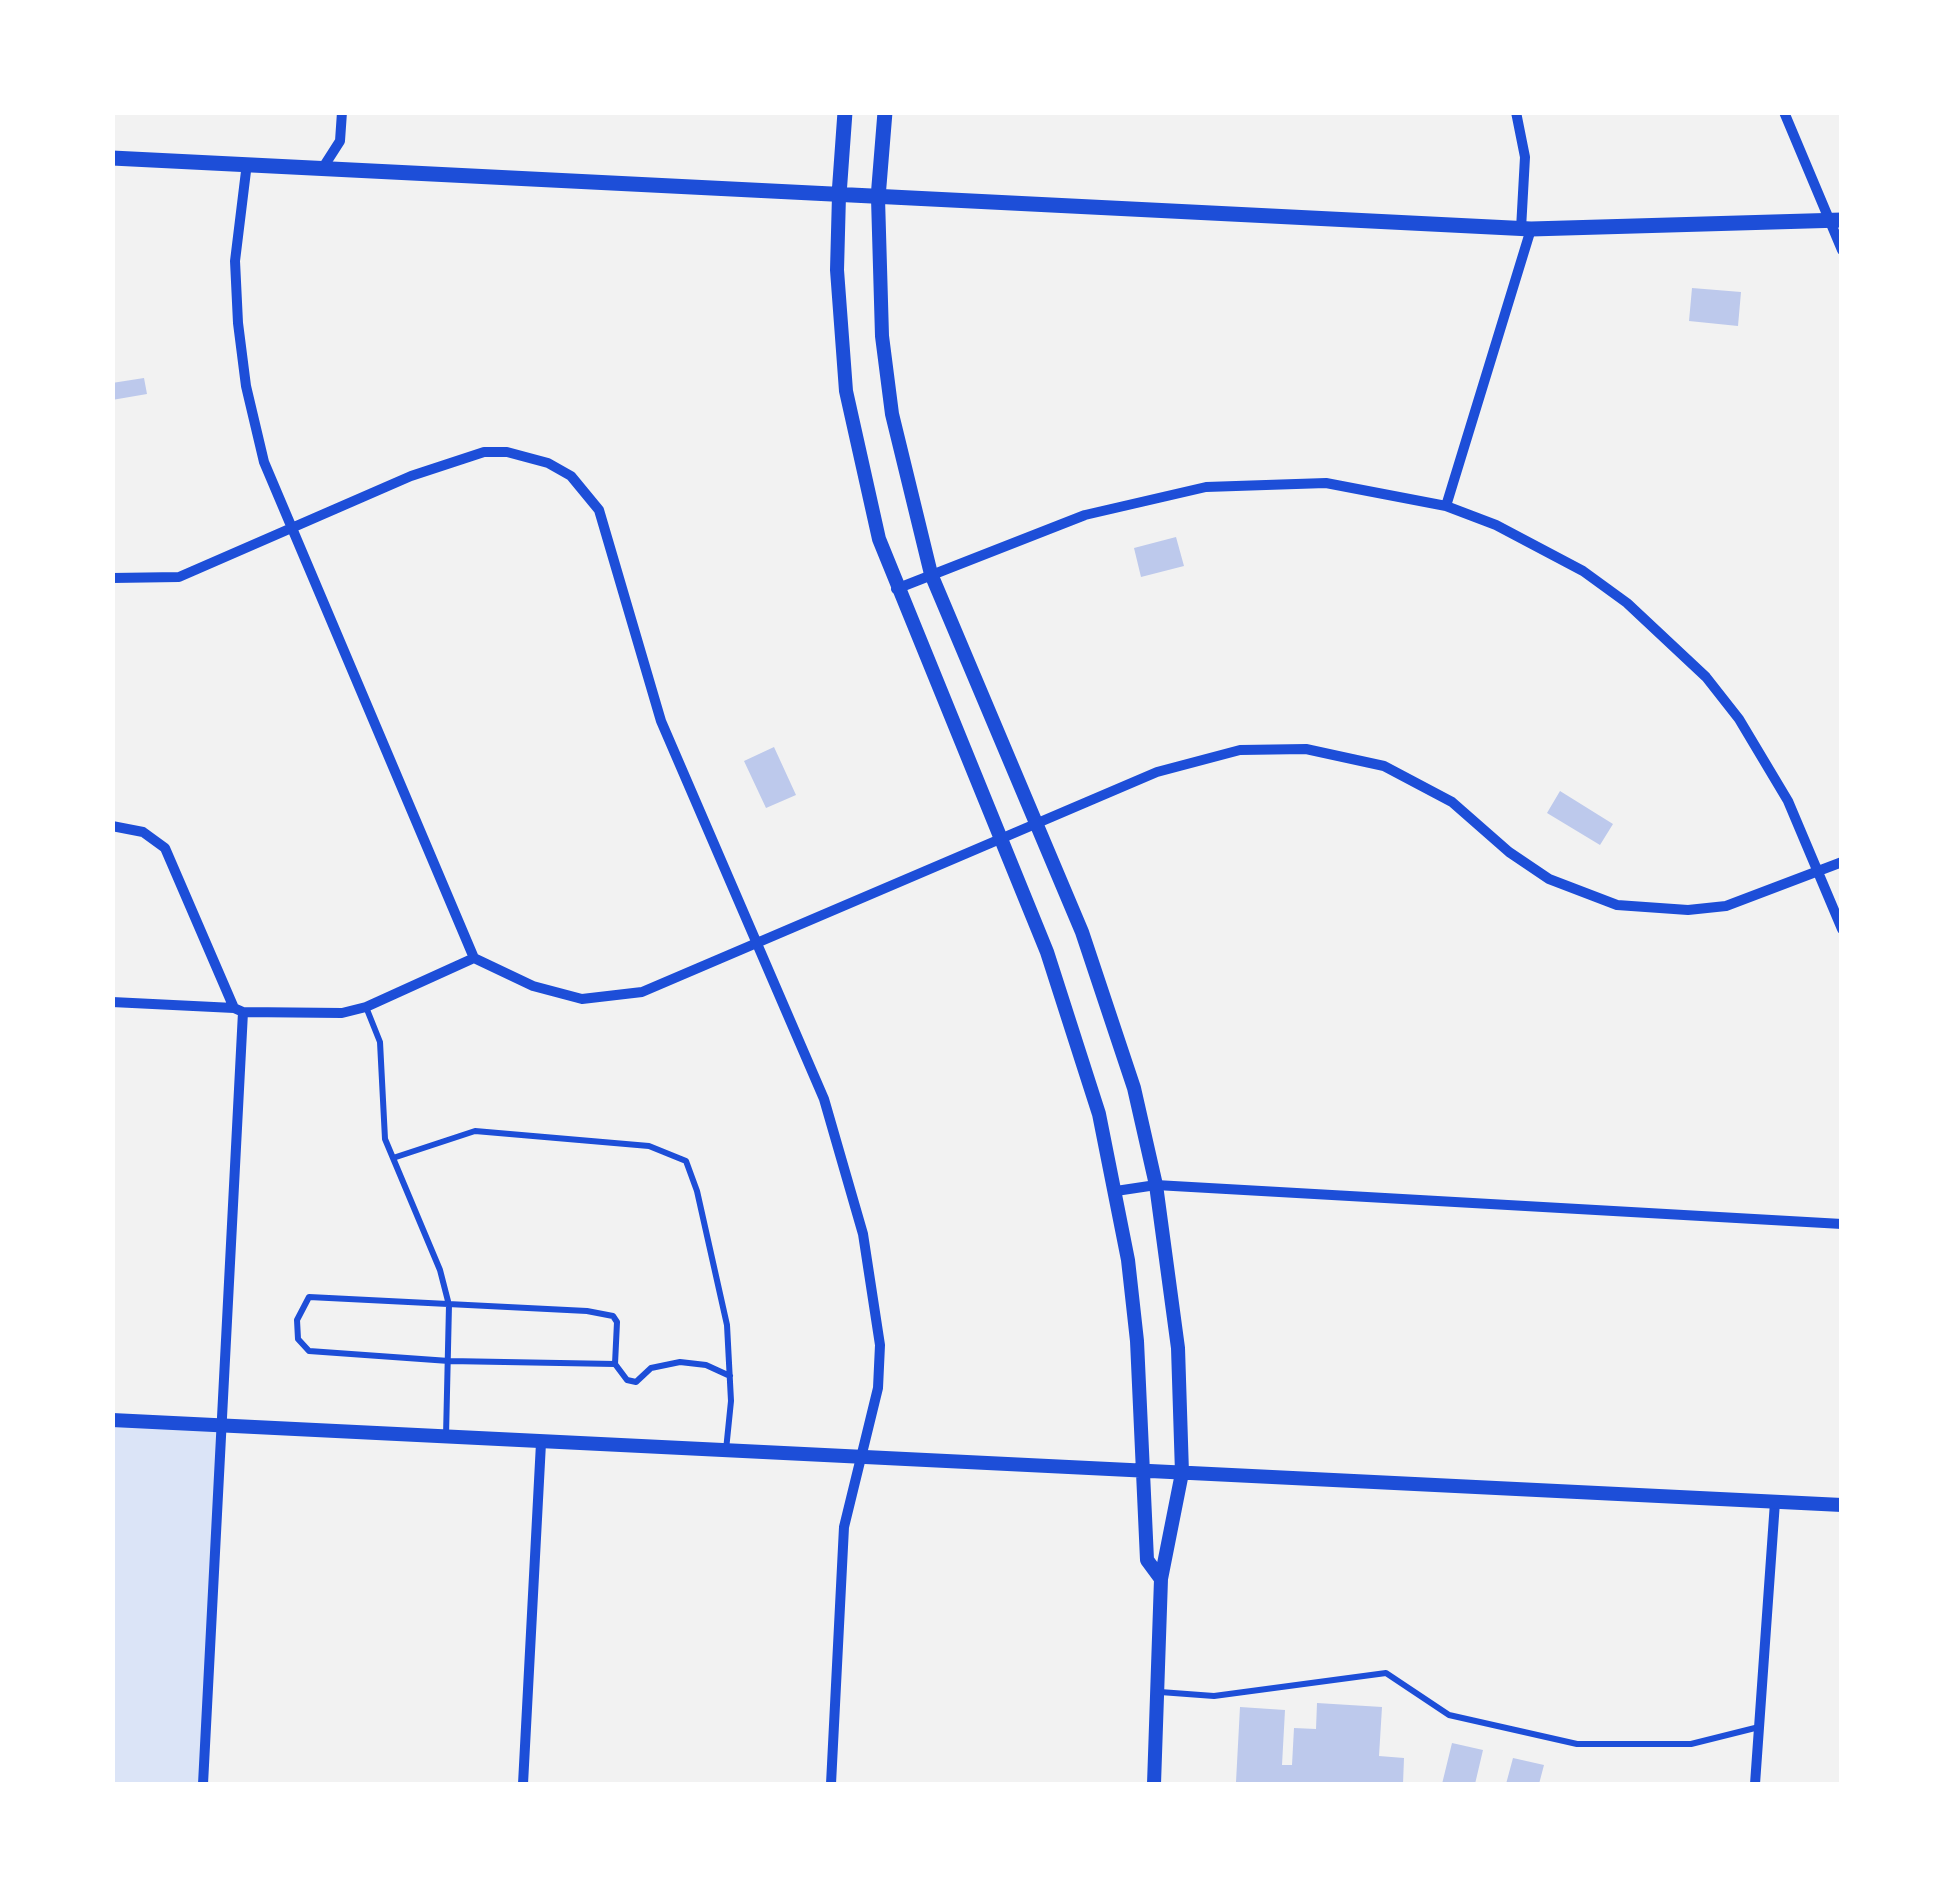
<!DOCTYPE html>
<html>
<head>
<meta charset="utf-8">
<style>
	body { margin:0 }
	#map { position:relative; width:1954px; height:1897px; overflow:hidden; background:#f2f2f2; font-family:"Golos Text",sans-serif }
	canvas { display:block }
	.frame { position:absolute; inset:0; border:115px solid #fff; pointer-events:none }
</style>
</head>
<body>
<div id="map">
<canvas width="1954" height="1897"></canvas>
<div class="frame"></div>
</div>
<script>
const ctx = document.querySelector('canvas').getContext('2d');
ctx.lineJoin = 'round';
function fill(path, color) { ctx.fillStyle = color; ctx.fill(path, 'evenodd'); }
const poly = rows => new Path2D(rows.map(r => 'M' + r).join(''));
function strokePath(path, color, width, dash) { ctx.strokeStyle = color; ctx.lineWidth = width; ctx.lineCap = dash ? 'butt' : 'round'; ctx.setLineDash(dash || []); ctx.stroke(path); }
fill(poly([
	[112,1420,221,1425,203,1784,113,1784]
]), '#dbe4f7');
fill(poly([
	[1692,288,1741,292,1738,326,1689,321],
	[144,378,147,394,112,400,112,383],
	[1176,537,1184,566,1141,577,1134,548],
	[774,747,796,795,766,808,744,761],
	[1560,791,1613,824,1600,845,1547,813],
	[1317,1703,1382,1707,1379,1756,1404,1758,1403,1784,1236,1782,1240,1707,1285,1710,1282,1765,1292,1765,1294,1728,1316,1729],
	[1452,1743,1483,1750,1475,1784,1442,1784],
	[1513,1758,1544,1765,1539,1784,1506,1784]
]), '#bdc9ec');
strokePath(poly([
	[366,1007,380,1042,385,1139,440,1270,449,1305,446,1436],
	[393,1158,475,1131,649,1146,686,1161,697,1191,727,1325,731,1401,726,1450],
	[615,1364,449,1361,309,1351,298,1339,297,1320,309,1297,587,1311,613,1316,617,1322,615,1364,627,1380,636,1382,651,1368,680,1362,706,1365,730,1376],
	[1160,1692,1214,1696,1386,1673,1449,1715,1577,1744,1691,1744,1759,1727]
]), '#1d4ed8', 6);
strokePath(poly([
	[1516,112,1525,157,1521,229],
	[1784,112,1842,250],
	[247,163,235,261,238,323,246,386,264,462,474,958,533,986,582,999,642,992,1157,772,1240,750,1306,749,1384,766,1452,802,1509,852,1549,879,1617,905,1688,910,1726,906,1842,862],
	[324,166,340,141,342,112],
	[1446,506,1531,229],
	[112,578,179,577,411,476,484,452,507,452,548,463,571,476,599,510,661,721,824,1099,863,1234,880,1345,878,1388,844,1527,831,1784],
	[896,589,1085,515,1206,487,1326,483,1446,506,1496,525,1583,571,1627,603,1706,677,1739,719,1788,801,1842,929],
	[112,826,143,832,165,848,234,1008],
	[112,1002,234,1008,243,1012,342,1013,366,1007,474,958],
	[1116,1191,1156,1185,1842,1224],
	[203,1784,243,1012],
	[523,1784,541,1443],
	[1755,1784,1775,1502]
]), '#1d4ed8', 10);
strokePath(poly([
	[839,195,837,270,846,391,879,539,1047,952,1099,1114,1128,1260,1137,1341,1147,1560,1161,1579],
	[878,198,882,336,892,414,931,574,1082,932,1134,1088,1156,1185,1178,1348,1182,1473,1161,1579,1154,1784],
	[112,1420,1842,1505]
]), '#1d4ed8', 14);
strokePath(poly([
	[112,158,1531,229,1842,220],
	[839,195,845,112],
	[878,198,885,112]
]), '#1d4ed8', 15);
</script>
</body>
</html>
